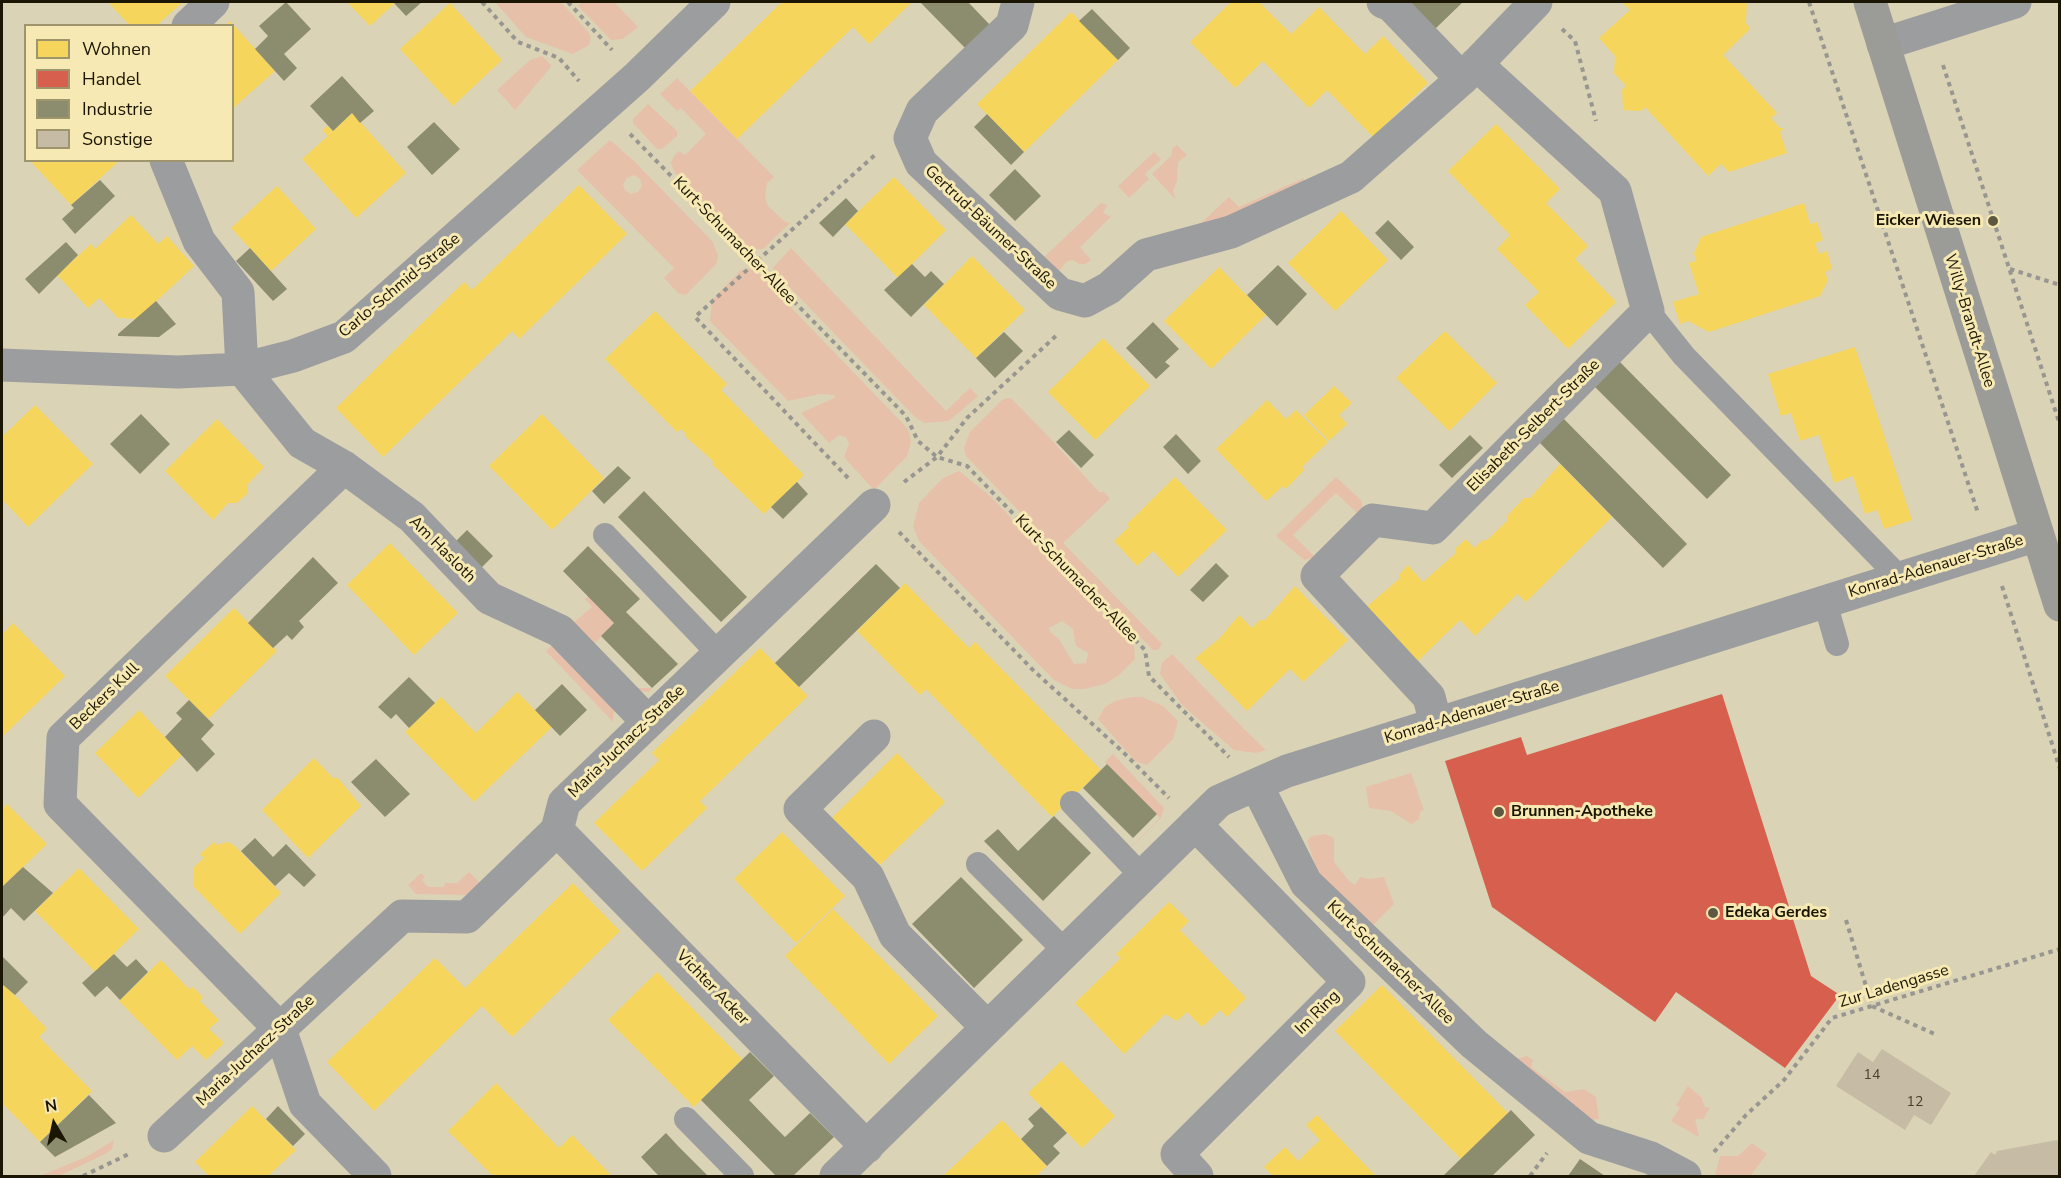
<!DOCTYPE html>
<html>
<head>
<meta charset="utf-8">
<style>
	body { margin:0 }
	#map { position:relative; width:2061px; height:1178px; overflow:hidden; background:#dbd3b6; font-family:"Nunito Sans",sans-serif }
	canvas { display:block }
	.frame { position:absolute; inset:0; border:3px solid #1b1603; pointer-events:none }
	.legend { position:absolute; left:24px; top:24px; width:210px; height:138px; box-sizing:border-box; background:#f7e9b3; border:2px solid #9f956d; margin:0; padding:8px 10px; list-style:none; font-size:18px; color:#1b1603 }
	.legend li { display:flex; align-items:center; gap:12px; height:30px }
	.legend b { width:30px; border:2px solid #9f956d }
	.north { position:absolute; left:24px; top:1094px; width:60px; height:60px; -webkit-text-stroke:4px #f7e9b3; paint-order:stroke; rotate:351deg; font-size:16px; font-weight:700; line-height:24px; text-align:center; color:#1b1603 }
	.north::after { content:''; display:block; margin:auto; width:21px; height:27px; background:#1b1603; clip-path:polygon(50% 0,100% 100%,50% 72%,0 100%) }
</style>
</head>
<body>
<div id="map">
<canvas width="2061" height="1178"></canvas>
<div class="frame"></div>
<ul class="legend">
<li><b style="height:16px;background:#f6d55c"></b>Wohnen</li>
<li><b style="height:16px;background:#d6604d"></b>Handel</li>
<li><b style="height:16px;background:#8c8c6e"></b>Industrie</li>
<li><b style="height:16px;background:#c6bca6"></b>Sonstige</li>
</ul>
<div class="north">N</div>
</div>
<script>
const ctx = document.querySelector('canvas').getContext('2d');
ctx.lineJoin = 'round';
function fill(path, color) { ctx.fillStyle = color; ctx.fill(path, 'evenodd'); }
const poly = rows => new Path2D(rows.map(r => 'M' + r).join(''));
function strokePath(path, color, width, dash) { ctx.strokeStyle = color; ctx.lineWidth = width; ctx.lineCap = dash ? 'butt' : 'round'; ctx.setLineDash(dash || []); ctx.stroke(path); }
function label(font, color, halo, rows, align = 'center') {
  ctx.font = font + ' "Nunito Sans",sans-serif'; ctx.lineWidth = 6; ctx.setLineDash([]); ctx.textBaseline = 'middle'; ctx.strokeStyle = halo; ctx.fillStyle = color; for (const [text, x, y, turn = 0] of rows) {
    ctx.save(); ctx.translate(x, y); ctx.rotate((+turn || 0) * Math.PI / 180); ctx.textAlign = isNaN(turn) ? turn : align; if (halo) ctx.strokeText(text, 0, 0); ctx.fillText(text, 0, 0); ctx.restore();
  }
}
fill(poly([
	[495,2,561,2,588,32,591,37,589,45,573,54,526,37],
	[582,2,614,2,638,27,623,39,611,40,578,6],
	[542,56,551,65,550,68,515,110,497,90,530,60],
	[677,78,774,177,767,183,765,198,768,206,785,222,790,223,763,249,750,249,675,173,671,163,674,156,679,151,685,155,706,134,681,108,677,111,660,94],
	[648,104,677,131,677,136,662,149,657,149,633,123,633,119],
	[610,140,635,162,713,242,718,256,717,263,686,295,678,293,664,278,674,268,577,170],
	[634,175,640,179,642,186,638,192,631,194,625,190,623,184,627,178],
	[1177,145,1187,155,1178,162,1177,181,1173,191,1175,199,1152,174,1172,155,1172,149],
	[1154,152,1161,159,1145,174,1149,179,1129,198,1118,186],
	[1304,178,1304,182,1242,214,1200,224,1229,197,1239,207],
	[1101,203,1107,205,1103,213,1111,217,1080,247,1091,260,1085,264,1079,264,1073,260,1067,261,1059,271,1040,261],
	[791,248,946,411,970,388,978,396,949,421,924,423,915,417,775,272,773,268],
	[747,268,757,272,908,429,911,442,907,456,874,490,844,457,849,444,846,437,839,435,829,443,801,413,834,398,835,395,820,394,788,401,710,321,712,300,741,270],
	[1008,398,1012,399,1048,436,1099,492,1104,492,1110,499,1063,543,1162,644,1158,650,1153,650,966,456,964,448,970,432,1002,400],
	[959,471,990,496,1134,646,1135,659,1119,675,1105,684,1084,689,1072,689,1054,680,919,541,913,526,919,503,943,478],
	[1062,621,1073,629,1076,646,1088,653,1086,663,1074,664,1059,639,1051,633,1049,628],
	[1336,477,1361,500,1363,509,1359,515,1336,493,1293,535,1315,557,1304,560,1276,536],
	[588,596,614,623,593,645,635,688,652,688,649,692,637,691,572,624,592,607,585,599],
	[551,646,614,708,613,722,546,651],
	[1172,654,1244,729,1266,750,1256,753,1234,750,1182,705,1160,674,1162,663],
	[1132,697,1142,697,1163,706,1178,721,1173,739,1147,765,1135,761,1098,719,1105,707,1115,701],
	[1113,754,1164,808,1161,818,1112,866,1160,818,1105,762],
	[1411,773,1424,810,1420,812,1419,819,1411,824,1391,811,1369,808,1366,787],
	[1325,834,1334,838,1334,862,1349,881,1355,885,1360,877,1370,879,1384,877,1394,904,1369,929,1334,894,1317,870,1307,841,1312,836],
	[469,872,480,883,468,895,416,894,408,885,421,873,425,877,422,880,428,887,444,887,445,883,457,883],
	[1527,1056,1533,1060,1531,1067,1565,1092,1584,1089,1596,1097,1599,1119,1588,1120,1516,1059],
	[1688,1086,1702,1098,1704,1106,1710,1108,1703,1119,1695,1119,1699,1137,1671,1121,1680,1108,1676,1105],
	[114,1140,112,1149,107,1153,59,1176,40,1176,86,1157],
	[1752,1143,1767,1154,1750,1176,1715,1175,1720,1156,1738,1156]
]), '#e7c0a9');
fill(poly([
	[108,2,183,2,156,26,130,26],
	[347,2,396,2,370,26],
	[782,2,912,2,869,44,853,27,737,139,690,91],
	[1231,2,1259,2,1291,34,1319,7,1365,54,1383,36,1428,83,1373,137,1327,90,1309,108,1263,61,1235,88,1190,42],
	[1622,2,1747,2,1746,23,1750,29,1723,55,1777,113,1771,118,1780,128,1784,128,1780,132,1787,153,1729,172,1721,164,1708,176,1645,107,1641,111,1623,110,1622,90,1626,86,1614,73,1615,56,1599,38,1630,10],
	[450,3,502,60,453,106,400,49],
	[1071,12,1118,60,1024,152,977,104],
	[230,21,275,71,232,109,232,26,225,26],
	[352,113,406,173,356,218,302,159,328,136,322,130,328,126,333,131],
	[1496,124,1560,189,1546,203,1588,246,1575,259,1616,302,1568,349,1525,305,1539,292,1497,249,1510,235,1448,171],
	[35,160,120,160,71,205,32,163],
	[894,177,946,230,898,278,845,224],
	[579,185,627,234,519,339,512,331,383,457,336,408,464,282,472,290],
	[277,186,316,229,271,271,231,228],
	[1804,203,1810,224,1817,222,1823,240,1815,243,1819,254,1827,251,1832,269,1825,272,1828,280,1820,296,1709,332,1688,321,1680,324,1673,302,1699,294,1689,263,1696,261,1694,253,1701,237],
	[1341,211,1388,260,1335,311,1288,263],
	[131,215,158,244,167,236,194,266,137,319,118,318,99,298,88,308,57,275,91,244,95,249],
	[972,256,1025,310,976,358,924,305],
	[1219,267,1266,315,1211,369,1164,321],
	[655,311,727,384,721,390,804,475,764,514,712,464,714,462,685,436,686,434,681,429,677,432,605,359],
	[1445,331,1497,383,1449,431,1396,378],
	[1103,338,1150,386,1095,440,1048,392],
	[1855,347,1912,520,1884,529,1877,510,1865,514,1853,476,1834,483,1819,435,1800,441,1791,413,1781,416,1768,374],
	[1334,386,1352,403,1339,415,1347,424,1329,441,1304,415],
	[1267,400,1286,419,1296,410,1328,442,1302,467,1304,470,1286,489,1283,486,1266,501,1216,449],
	[35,405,93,464,28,527,2,499,2,437],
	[542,414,604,478,552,530,489,466],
	[217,419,264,467,248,484,248,493,237,503,228,503,213,520,165,471],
	[1560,464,1612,517,1526,602,1517,594,1475,636,1460,620,1417,662,1364,609,1399,579,1399,575,1408,565,1423,582,1456,553,1456,548,1466,539,1474,548,1483,540,1487,540,1508,520,1508,515,1524,498,1530,498],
	[1175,477,1227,530,1178,577,1153,551,1137,566,1114,541,1129,527,1127,524],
	[390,543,458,613,414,655,347,585],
	[905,583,969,648,975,642,1101,770,1052,817,926,689,920,695,857,631],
	[1295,586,1348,640,1303,682,1290,669,1247,711,1195,658,1219,639,1239,615,1252,628,1260,620,1265,620],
	[234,608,277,651,208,719,165,676],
	[13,623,65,676,2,737,2,635],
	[760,648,808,696,700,801,707,808,642,871,594,823,659,760,652,753],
	[517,692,552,727,474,802,405,732,441,697,476,733],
	[139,710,182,755,138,798,95,753],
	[897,753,945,802,880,865,832,818],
	[314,758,333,778,338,778,361,806,308,858,262,810],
	[7,804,47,844,2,887,2,809],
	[782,832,845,896,796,943,734,879],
	[214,842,217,845,228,842,235,846,281,893,240,934,194,887,194,867,204,858,200,854],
	[79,868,139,929,95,972,35,911],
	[573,883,620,931,512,1037,482,1006,374,1111,327,1062,435,958,465,988],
	[1169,902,1189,921,1180,930,1246,998,1227,1017,1220,1010,1202,1027,1187,1012,1177,1021,1165,1014,1124,1054,1075,1003,1121,958,1116,954],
	[833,909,938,1016,889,1064,785,956],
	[161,960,189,989,193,987,203,997,200,1001,219,1020,209,1029,224,1043,206,1060,192,1046,177,1060,119,1001],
	[657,972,742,1059,694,1107,608,1020],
	[2,982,47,1029,39,1037,92,1091,40,1142,2,1103],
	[1382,985,1508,1113,1461,1159,1335,1031],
	[1061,1061,1115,1116,1082,1148,1028,1093],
	[496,1083,559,1148,572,1135,612,1176,493,1176,448,1131],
	[252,1106,296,1150,268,1176,209,1176,195,1162],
	[1317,1115,1376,1176,1273,1176,1264,1167,1285,1147,1298,1161,1309,1150,1320,1140,1306,1125],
	[1002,1120,1047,1166,1036,1176,943,1176]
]), '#f6d55c');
fill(poly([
	[1722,694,1811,976,1840,995,1785,1068,1676,992,1655,1022,1492,907,1445,761,1521,737,1527,755]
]), '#d6604d');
fill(poly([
	[286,2,311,29,284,54,297,68,284,81,255,49,268,36,259,26],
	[396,2,422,2,406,16,394,3],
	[920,2,968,2,991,26,967,50],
	[1410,2,1463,2,1435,29],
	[1092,9,1130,48,1118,60,1079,21],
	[342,76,374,111,360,123,352,113,333,131,310,106],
	[987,114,1024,152,1011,165,974,127],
	[434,122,460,149,432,175,407,147],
	[1015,169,1041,196,1015,221,989,195],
	[100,180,115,196,75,234,62,219,74,208,71,205],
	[846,198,858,211,833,237,819,223],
	[1388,220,1414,247,1401,260,1375,233],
	[66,242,78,255,39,294,25,279],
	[250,248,287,289,273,301,236,261],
	[912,264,925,277,931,271,944,284,911,317,884,290],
	[1278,265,1307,294,1277,326,1247,295],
	[156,301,176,324,159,337,118,336,118,334],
	[1153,322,1179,349,1165,362,1170,366,1156,379,1126,348],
	[1004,332,1023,351,995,378,976,358],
	[1620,362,1731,475,1707,499,1595,387],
	[141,414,170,444,140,474,110,444],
	[1563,418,1687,544,1663,568,1539,442],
	[1069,430,1094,455,1081,468,1056,442],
	[1176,434,1201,461,1188,474,1163,447],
	[1470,435,1483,448,1452,478,1439,465],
	[618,466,631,478,604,504,592,491],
	[797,482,808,494,783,519,771,507],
	[644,491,747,597,721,622,618,517],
	[467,530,493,556,480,569,454,543],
	[588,546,640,599,626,612,678,664,652,688,601,636,614,623,563,571],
	[313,557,338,583,299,621,304,627,292,640,287,635,273,648,248,623],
	[1216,563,1229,576,1203,602,1190,590],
	[876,564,900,588,799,687,775,663],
	[409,677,435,703,409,728,396,714,391,719,378,707],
	[562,684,587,710,560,736,535,710],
	[189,700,214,725,201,739,215,754,197,772,165,737,182,719,176,713],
	[376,759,410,794,385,817,351,782],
	[1107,764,1157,814,1133,838,1083,788],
	[1054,816,1091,853,1043,901,984,841,998,829,1018,851],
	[255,838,273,857,286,844,316,875,304,887,289,873,275,886,241,851],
	[23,867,53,893,24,921,11,908,2,918,2,887],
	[961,877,1023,940,974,988,912,924],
	[114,954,127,967,136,959,148,972,120,1000,107,986,95,997,82,983],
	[2,956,28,982,15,995,2,984],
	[750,1052,774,1076,749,1100,773,1125,785,1137,810,1113,834,1137,793,1176,776,1176,701,1100],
	[89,1095,116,1123,55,1157,40,1142],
	[278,1106,305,1134,293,1146,266,1119],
	[1041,1107,1067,1133,1053,1146,1060,1153,1047,1166,1021,1139,1034,1126,1028,1119],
	[1511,1110,1535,1135,1492,1176,1443,1176],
	[666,1133,678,1146,708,1176,659,1176,653,1170,641,1157],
	[1580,1159,1605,1176,1568,1176]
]), '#8c8c6e');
fill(poly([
	[1882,1049,1951,1093,1931,1125,1914,1115,1905,1130,1836,1086,1858,1052,1873,1062],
	[2057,1140,2060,1144,2060,1176,1974,1176,1991,1152,1995,1155,1997,1151]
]), '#c6bca6');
strokePath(poly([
	[482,2,518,42,559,58,579,81],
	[568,2,612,50],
	[1809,2,1978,513],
	[1562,29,1575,41,1596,121],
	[1943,65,2060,425],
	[630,134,906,416,918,441,937,457,967,466,1145,650,1149,676,1229,757],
	[2010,269,2060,285],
	[848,478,695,317,877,153],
	[904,482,937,457,967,418,1058,334],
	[899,532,1034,671,1122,751,1169,798],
	[2002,586,2060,769],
	[1846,920,1872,1006,1937,1035],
	[1714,1152,1746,1115,1784,1080,1832,1018,2060,949],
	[83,1176,131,1153],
	[1530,1176,1547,1153]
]), '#989691', 4, [4.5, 4.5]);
strokePath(poly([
	[1648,311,1684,356,1900,578],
	[605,535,719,654],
	[1825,602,1837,644],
	[1072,803,1142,876],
	[978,864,1065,951],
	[686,1119,742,1176]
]), '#9c9d9f', 24);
strokePath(poly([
	[1018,2,1012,25,922,111,910,138,921,163,1060,294,1085,301,1109,288,1146,255,1231,232,1351,177,1462,79,1536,2],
	[1383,2,1391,5,1462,79],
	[188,26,213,2],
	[1883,44,2015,2],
	[166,160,199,241,238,292,242,369,302,443,344,467,412,517,489,598,560,631,648,722],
	[2,365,178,372,242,369,293,356,344,337,637,77,714,2],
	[344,467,63,738,60,804,280,1029,305,1104,375,1176],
	[1436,724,1429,697,1317,576,1373,520,1433,528,1648,311,1615,191,1476,64],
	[874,736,800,809,868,877,895,935,987,1027],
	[1257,786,1306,883,1474,1044,1589,1138,1651,1158,1685,1176],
	[1195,824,1349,982,1177,1154,1197,1176],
	[557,830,867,1147],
	[164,1136,402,916,467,917,557,830,564,803,874,505],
	[836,1176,1219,801,1287,771,2037,535]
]), '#9c9d9f', 33);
strokePath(poly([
	[1870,2,2060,605]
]), '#9b9b98', 33);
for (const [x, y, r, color] of [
	[1993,221,6,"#5e5842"],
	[1499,812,6,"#5e5842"],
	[1713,913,6,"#5e5842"]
]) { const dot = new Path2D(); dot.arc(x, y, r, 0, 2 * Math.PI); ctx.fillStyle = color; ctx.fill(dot); strokePath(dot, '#f7e9b3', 2); }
label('14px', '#46402c', null, [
	["14",1872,1076],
	["12",1915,1103]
]);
label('bold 16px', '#1b1603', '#f7e9b3', [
	["Eicker Wiesen",1981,221,"right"],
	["Brunnen-Apotheke",1511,812],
	["Edeka Gerdes",1725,913]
], 'left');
label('16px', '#1b1603', '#f7e9b3', [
	["Gertrud-Bäumer-Straße",990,228,43],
	["Kurt-Schumacher-Allee",734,241,46],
	["Carlo-Schmid-Straße",400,286,-40],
	["Willy-Brandt-Allee",1969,321,73],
	["Elisabeth-Selbert-Straße",1534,426,-45],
	["Am Hasloth",442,550,45],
	["Konrad-Adenauer-Straße",1936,567,-17],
	["Kurt-Schumacher-Allee",1076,579,46],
	["Beckers Kull",105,697,-44],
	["Konrad-Adenauer-Straße",1472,713,-17],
	["Maria-Juchacz-Straße",627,742,-44],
	["Kurt-Schumacher-Allee",1390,963,44],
	["Zur Ladengasse",1894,987,-17],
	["Vichter Acker",712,988,46],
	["Im Ring",1318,1013,-45],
	["Maria-Juchacz-Straße",256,1051,-43]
]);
</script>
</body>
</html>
